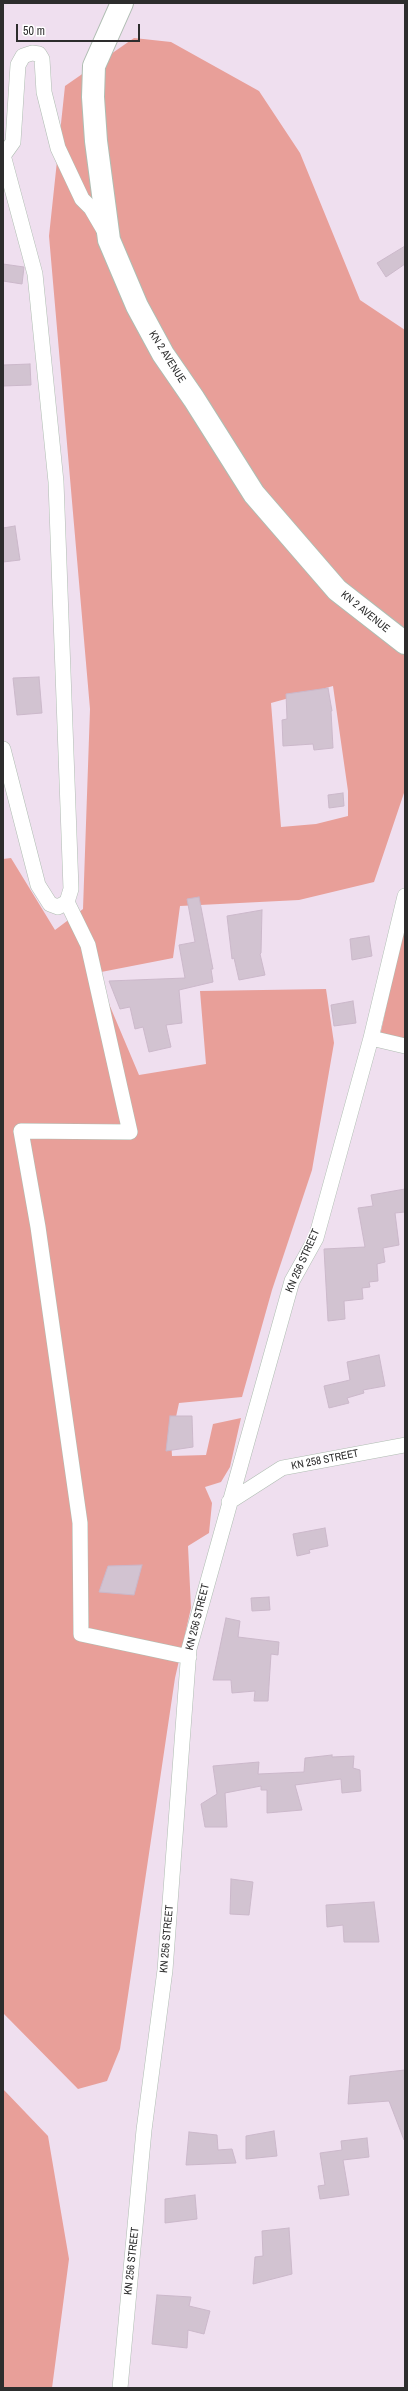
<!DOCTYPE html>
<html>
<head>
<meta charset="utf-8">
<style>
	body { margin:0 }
	#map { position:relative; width:408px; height:2391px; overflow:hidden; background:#efdfef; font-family:"Archivo Narrow",sans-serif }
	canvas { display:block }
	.frame { position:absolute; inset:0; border:4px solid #2d2d2d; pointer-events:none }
	.scale { position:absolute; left:16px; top:24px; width:124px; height:18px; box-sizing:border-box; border:2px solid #2d2d2d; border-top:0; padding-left:5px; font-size:12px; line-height:14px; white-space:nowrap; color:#2d2d2d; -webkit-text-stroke:3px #fff; paint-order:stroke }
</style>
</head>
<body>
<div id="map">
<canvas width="408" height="2391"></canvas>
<div class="frame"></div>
<div class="scale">50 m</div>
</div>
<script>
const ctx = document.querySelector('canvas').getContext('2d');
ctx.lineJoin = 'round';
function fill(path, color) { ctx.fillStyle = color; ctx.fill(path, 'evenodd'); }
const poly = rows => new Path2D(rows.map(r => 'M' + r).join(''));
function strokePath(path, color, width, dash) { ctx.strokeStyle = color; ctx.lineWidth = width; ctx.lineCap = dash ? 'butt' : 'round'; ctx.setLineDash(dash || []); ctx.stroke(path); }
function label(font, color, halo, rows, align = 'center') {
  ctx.font = font + ' "Archivo Narrow",sans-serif'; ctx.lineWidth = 3; ctx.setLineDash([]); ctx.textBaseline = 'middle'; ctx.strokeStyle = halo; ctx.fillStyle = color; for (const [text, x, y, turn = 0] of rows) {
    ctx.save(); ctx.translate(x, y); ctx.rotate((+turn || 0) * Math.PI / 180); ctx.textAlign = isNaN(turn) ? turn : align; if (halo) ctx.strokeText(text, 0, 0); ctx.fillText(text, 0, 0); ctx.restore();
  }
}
fill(poly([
	[134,38,171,42,259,91,300,153,360,300,405,330,405,790,374,882,299,900,180,906,173,958,96,973,139,1075,206,1064,200,991,326,989,334,1043,312,1170,272,1290,242,1397,179,1403,171,1440,172,1456,206,1455,213,1424,241,1418,230,1467,221,1482,205,1487,212,1503,209,1533,188,1546,191,1608,175,1678,120,2049,107,2081,78,2089,3,2013,3,859,11,858,55,930,83,909,90,709,49,236,65,86],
	[333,686,348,791,348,816,316,824,281,827,271,703],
	[405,918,405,1041,380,1036],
	[3,2089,48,2136,69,2259,52,2388,3,2388]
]), '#e89f99');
const building = poly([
	[405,246,405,264,386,277,377,263,405,246],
	[3,264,24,267,22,284,3,281,3,264],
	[30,364,31,385,3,386,3,365,30,364],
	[15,526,20,560,3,562,3,528,15,526],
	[39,677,42,713,17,715,13,678,39,677],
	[328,688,332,711,331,711,333,748,314,750,313,744,283,746,282,720,287,719,286,694,328,688],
	[343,793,344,806,329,808,328,795,343,793],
	[199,897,213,969,211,969,213,982,179,990,182,1023,166,1025,171,1047,149,1052,143,1027,135,1029,130,1007,120,1009,109,981,185,978,179,945,195,942,187,899,199,897],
	[262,910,261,953,260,954,265,975,239,980,234,958,232,959,227,916,262,910],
	[369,936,372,956,352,960,350,939,369,936],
	[353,1001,356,1023,334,1026,331,1005,353,1001],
	[405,1189,405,1212,395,1213,399,1245,383,1248,385,1262,377,1264,378,1281,369,1282,370,1287,362,1288,363,1299,344,1301,345,1319,328,1321,324,1249,365,1247,358,1208,373,1206,371,1195,405,1189],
	[379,1355,385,1386,363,1390,364,1393,347,1398,349,1403,329,1408,324,1386,350,1380,347,1362,379,1355],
	[170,1416,192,1416,193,1447,166,1451,170,1416],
	[325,1528,328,1546,309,1550,310,1553,297,1556,293,1534,325,1528],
	[142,1565,134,1595,99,1592,108,1566,142,1565],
	[269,1597,270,1610,252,1611,251,1598,269,1597],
	[226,1618,240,1621,238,1637,279,1642,278,1655,271,1654,268,1701,254,1701,255,1691,232,1693,231,1680,213,1680,226,1618],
	[332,1755,332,1757,354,1756,353,1768,360,1770,361,1791,342,1793,341,1779,295,1785,302,1810,267,1813,267,1790,261,1790,261,1786,225,1793,227,1827,205,1827,201,1804,217,1794,213,1766,259,1762,258,1774,304,1772,305,1758,332,1755],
	[231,1879,253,1882,249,1915,230,1914,231,1879],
	[374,1902,379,1942,344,1942,343,1925,327,1927,326,1905,374,1902],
	[405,2070,405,2139,404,2140,389,2101,348,2104,350,2076,405,2070],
	[274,2131,277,2156,246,2159,246,2136,274,2131],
	[189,2132,217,2135,218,2150,232,2149,236,2163,186,2165,189,2132],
	[367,2138,369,2157,343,2160,349,2195,320,2199,318,2186,325,2185,320,2153,342,2150,341,2141,367,2138],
	[195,2195,197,2219,165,2223,165,2199,195,2195],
	[289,2228,292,2274,253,2284,255,2257,263,2256,262,2231,289,2228],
	[157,2295,191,2297,189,2306,210,2311,204,2334,188,2330,187,2348,152,2344,157,2295]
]);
fill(building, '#d2c3d1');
strokePath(building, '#cbb8ca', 1);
const street = poly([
	[3,155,35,274,56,482,71,889,67,902,58,907,50,904,38,885,3,749],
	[3,156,13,142,18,65,23,56,32,53,39,54,42,59,44,92,58,148,82,199,91,208,105,232],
	[67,902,88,945,130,1132,21,1131,38,1227,80,1523,81,1634,189,1657],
	[371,1038,405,1046],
	[229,1502,282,1468,405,1445],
	[120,2388,144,2130,165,1970,189,1649,292,1281,316,1238,371,1038,405,896]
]);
const secondary = poly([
	[122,3,94,66,93,97,96,141,109,240,137,306,163,354,194,399,254,494,337,590,405,643]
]);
strokePath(street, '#afbdb2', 16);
strokePath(secondary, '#afbdb2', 24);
strokePath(street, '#fff', 15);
strokePath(secondary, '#fff', 22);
label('11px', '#2d2d2d', '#fff', [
	["KN 2 AVENUE",167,357,58],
	["KN 2 AVENUE",365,612,39],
	["KN 256 STREET",303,1261,-66],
	["KN 258 STREET",325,1460,-11],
	["KN 256 STREET",198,1617,-76],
	["KN 256 STREET",167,1939,-85],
	["KN 256 STREET",132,2261,-84]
]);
</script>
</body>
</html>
